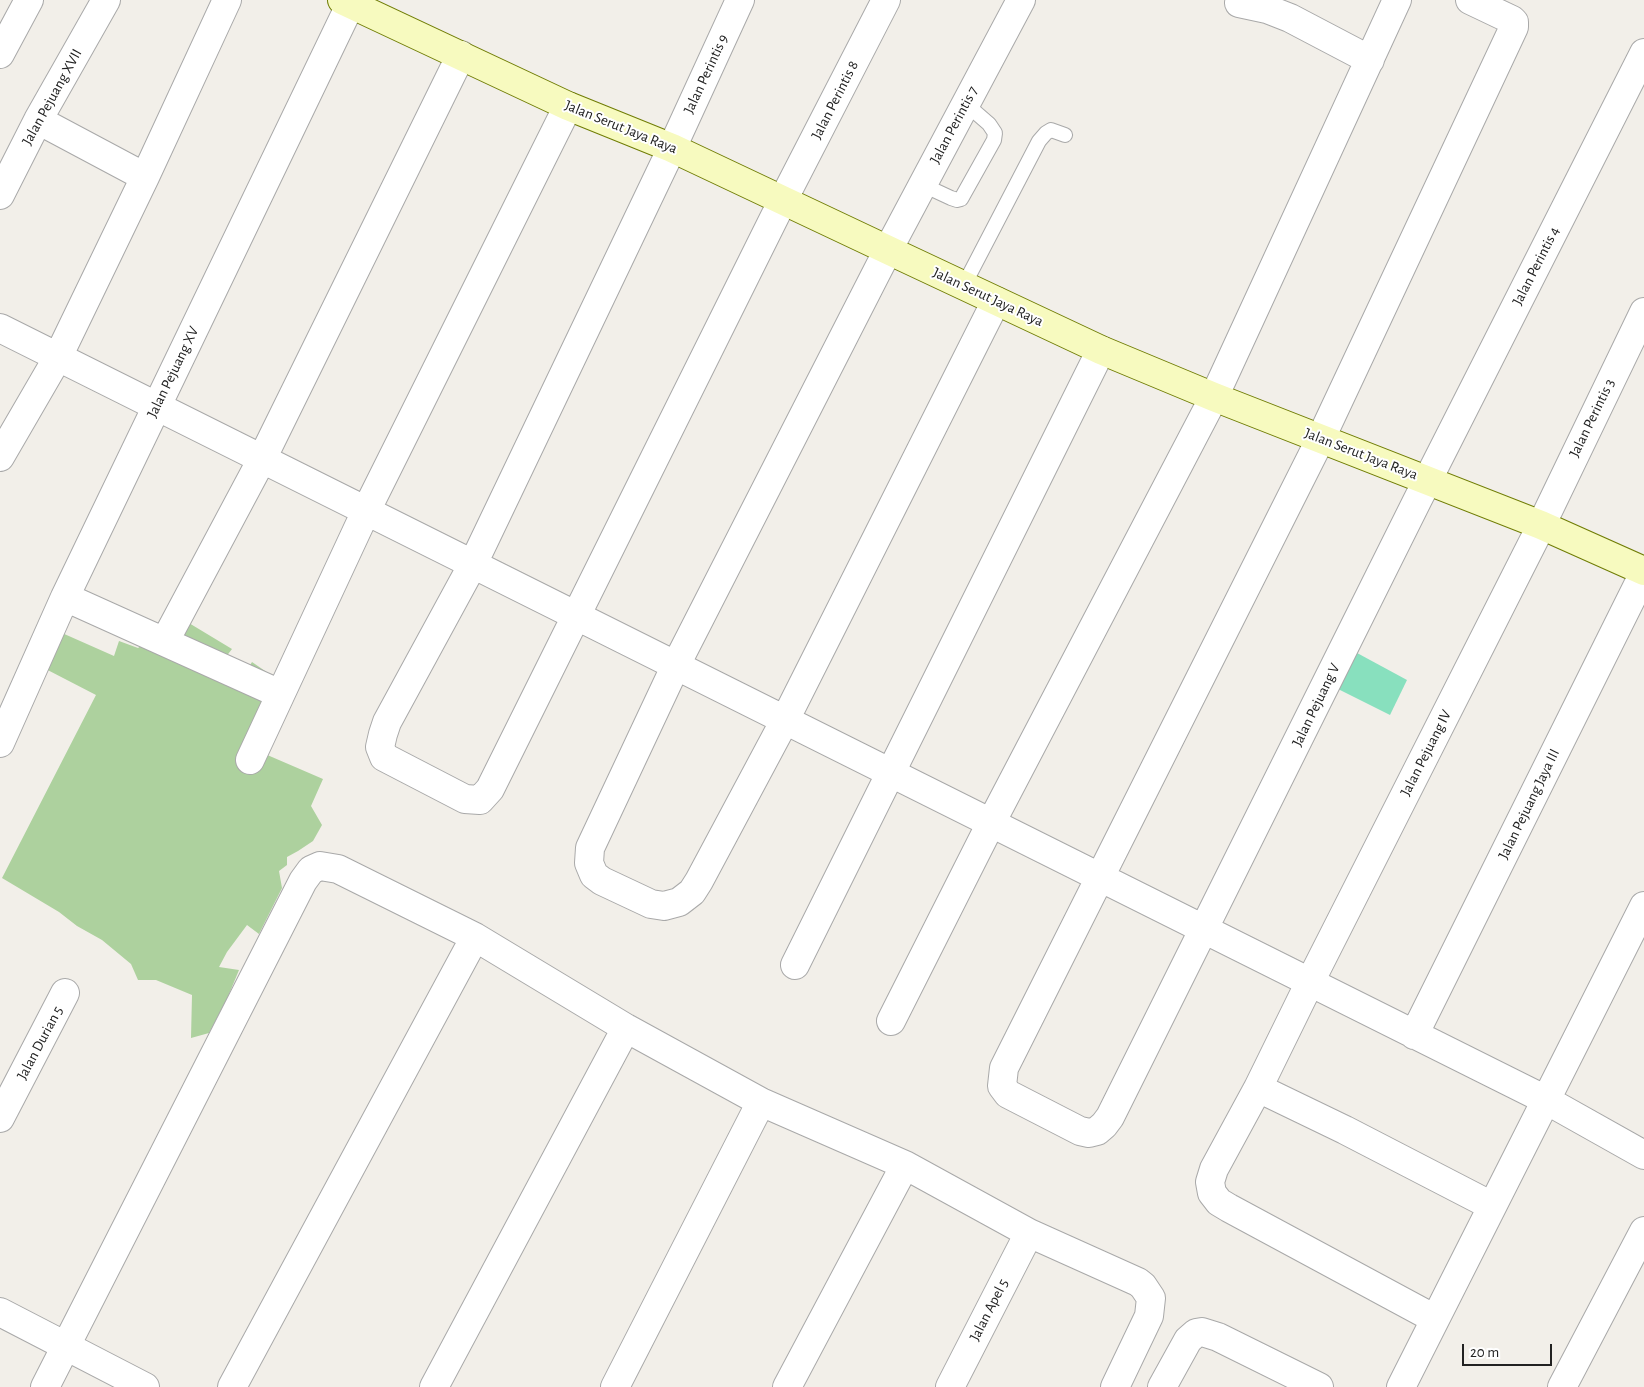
<!DOCTYPE html>
<html>
<head>
<meta charset="utf-8">
<style>
	body { margin:0 }
	#map { position:relative; width:1644px; height:1387px; overflow:hidden; background:#f2efe9; font-family:"Alegreya Sans",sans-serif }
	canvas { display:block }
	.scale { position:absolute; left:1462px; top:1344px; width:90px; height:22px; box-sizing:border-box; border:2px solid #222; border-top:0; padding-left:6px; font-size:15px; line-height:18px; white-space:nowrap; color:#222; -webkit-text-stroke:4px #fff; paint-order:stroke }
</style>
</head>
<body>
<div id="map">
<canvas width="1644" height="1387"></canvas>
<div class="scale">20 m</div>
</div>
<script>
const ctx = document.querySelector('canvas').getContext('2d');
ctx.lineJoin = 'round';
function fill(path, color) { ctx.fillStyle = color; ctx.fill(path, 'evenodd'); }
const poly = rows => new Path2D(rows.map(r => 'M' + r).join(''));
function strokePath(path, color, width, dash) { ctx.strokeStyle = color; ctx.lineWidth = width; ctx.lineCap = dash ? 'butt' : 'round'; ctx.setLineDash(dash || []); ctx.stroke(path); }
function label(font, color, halo, rows, align = 'center') {
  ctx.font = font + ' "Alegreya Sans",sans-serif'; ctx.lineWidth = 4; ctx.setLineDash([]); ctx.textBaseline = 'middle'; ctx.strokeStyle = halo; ctx.fillStyle = color; for (const [text, x, y, turn = 0] of rows) {
    ctx.save(); ctx.translate(x, y); ctx.rotate((+turn || 0) * Math.PI / 180); ctx.textAlign = isNaN(turn) ? turn : align; if (halo) ctx.strokeText(text, 0, 0); ctx.fillText(text, 0, 0); ctx.restore();
  }
}
fill(poly([
	[169,611,232,649,219,666,244,675,252,662,268,673,265,754,323,779,311,806,322,825,313,841,298,851,287,857,287,865,279,871,282,888,259,934,247,925,227,952,219,967,239,970,227,999,209,1033,191,1038,192,995,156,980,138,980,131,964,102,940,77,926,59,912,2,878,96,695,36,664,53,629,114,656,119,641,138,648,150,639]
]), '#add19e');
fill(poly([
	[1346,647,1407,680,1390,715,1328,684]
]), '#88e0be');
const lane = poly([
	[923,185,951,198,957,200,961,199,994,140,995,133,989,124,966,104],
	[964,285,1039,141,1046,133,1051,130,1065,135]
]);
const street = poly([
	[740,0,672,148,473,564,387,722,383,734,380,747,384,757,465,799,480,800,490,789,783,200,886,0],
	[1470,0,1512,20,1514,22,1514,27,1321,438,1004,1068,1002,1086,1008,1094,1080,1131,1089,1133,1097,1131,1104,1125,1110,1117,1418,499,1644,53],
	[1239,3,1267,9,1290,18,1370,60],
	[0,54,29,0],
	[38,120,145,177],
	[0,195,38,120,106,0],
	[996,301,785,720,699,881,692,892,679,902,664,906,651,904,602,881,594,875,589,863,590,848,676,665,888,250,1021,0],
	[0,328,1546,1100,1644,1155],
	[0,457,58,357,145,177,227,0],
	[65,597,280,694],
	[165,641,262,459,461,55],
	[0,743,65,597,351,3],
	[250,760,366,511,568,106],
	[795,965,1101,350],
	[891,1021,991,823,1214,397,1397,0],
	[1414,1035,1644,573],
	[1258,1088,1345,1130,1492,1206],
	[0,1118,65,993],
	[0,1312,145,1387],
	[1435,1319,1229,1208,1219,1202,1212,1193,1210,1182,1214,1169,1258,1088,1310,982,1535,538,1644,312],
	[45,1387,303,881,311,870,320,866,338,869,475,937,626,1028,761,1102,905,1165,1029,1233,1138,1282,1143,1286,1151,1298,1149,1316,1115,1387],
	[232,1387,475,937],
	[434,1387,626,1028],
	[615,1387,761,1102],
	[787,1387,905,1165],
	[950,1387,1029,1233],
	[1162,1387,1188,1340,1196,1333,1202,1332,1218,1337,1319,1387],
	[1401,1387,1644,906],
	[1562,1387,1644,1231]
]);
const secondary = poly([
	[342,0,568,106,672,148,888,250,1101,350,1214,397,1541,525,1644,571]
]);
strokePath(lane, '#a9a9a9', 16);
strokePath(street, '#a9a9a9', 30);
strokePath(secondary, '#707d05', 30);
strokePath(lane, '#fff', 14);
strokePath(street, '#fff', 28);
strokePath(secondary, '#f7fabf', 28);
label('15px', '#222', '#fff', [
	["Jalan Perintis 9",706,74,-65],
	["Jalan Pejuang XVII",52,97,-61],
	["Jalan Perintis 8",835,100,-63],
	["Jalan Perintis 7",954,125,-62],
	["Jalan Serut Jaya Raya",621,127,22],
	["Jalan Perintis 4",1536,266,-63],
	["Jalan Serut Jaya Raya",988,297,25],
	["Jalan Pejuang XV",173,372,-64],
	["Jalan Perintis 3",1592,418,-64],
	["Jalan Serut Jaya Raya",1361,454,21],
	["Jalan Pejuang V",1316,705,-64],
	["Jalan Pejuang IV",1426,753,-63],
	["Jalan Pejuang Jaya III",1529,804,-64],
	["Jalan Durian 5",40,1043,-62],
	["Jalan Apel 5",989,1310,-63]
]);
</script>
</body>
</html>
